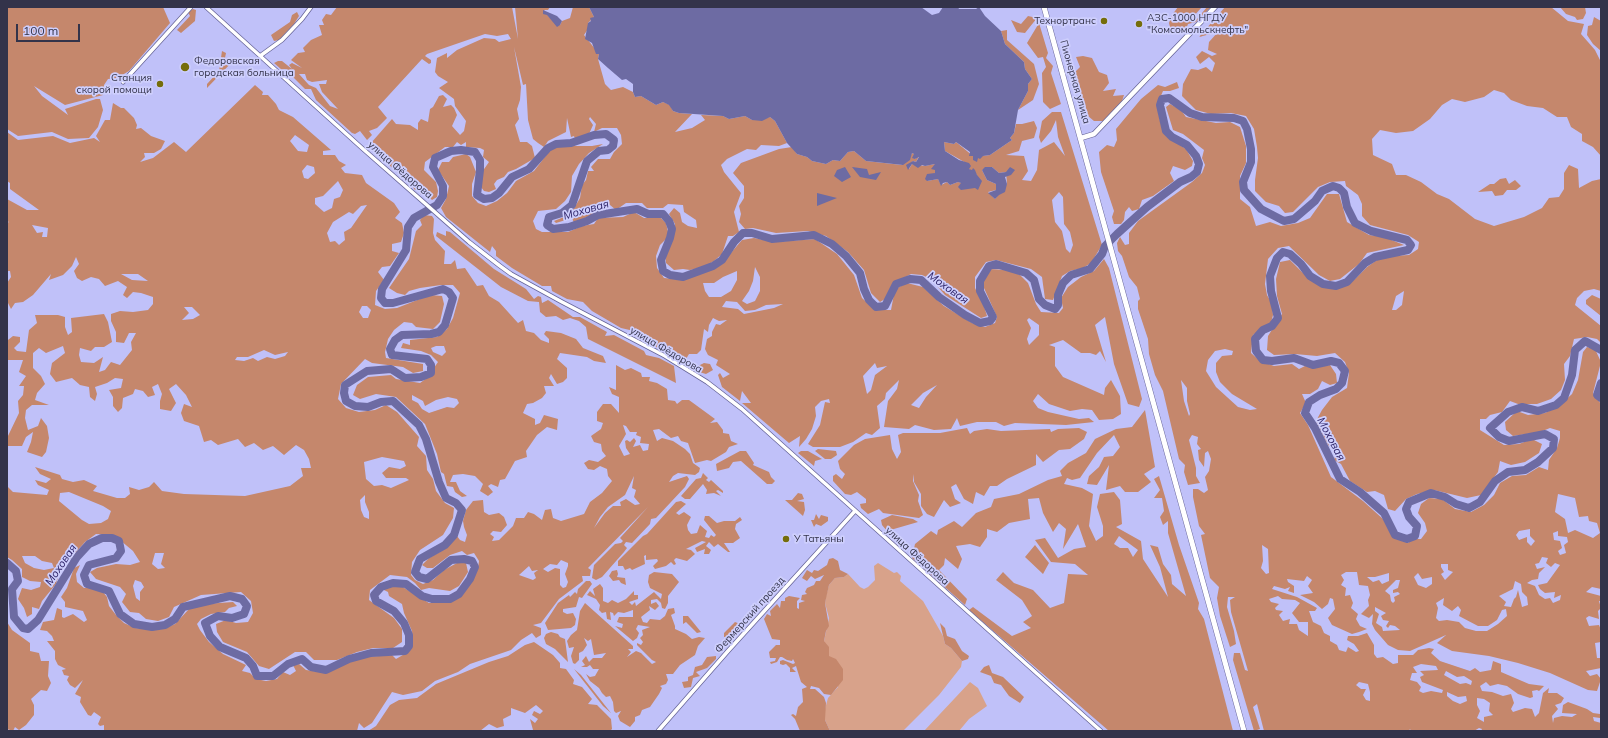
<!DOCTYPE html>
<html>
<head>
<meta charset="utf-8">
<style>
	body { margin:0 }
	#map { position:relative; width:1608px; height:738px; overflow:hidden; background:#c0c1f9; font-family:Mulish,sans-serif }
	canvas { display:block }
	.frame { position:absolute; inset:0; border:8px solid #33334a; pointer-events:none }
	.scale { position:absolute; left:16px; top:24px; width:64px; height:18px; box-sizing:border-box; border:2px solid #33334a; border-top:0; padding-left:5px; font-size:12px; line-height:14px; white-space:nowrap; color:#33334a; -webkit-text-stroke:3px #cecffd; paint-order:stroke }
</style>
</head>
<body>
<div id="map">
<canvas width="1608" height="738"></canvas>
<div class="frame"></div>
<div class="scale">100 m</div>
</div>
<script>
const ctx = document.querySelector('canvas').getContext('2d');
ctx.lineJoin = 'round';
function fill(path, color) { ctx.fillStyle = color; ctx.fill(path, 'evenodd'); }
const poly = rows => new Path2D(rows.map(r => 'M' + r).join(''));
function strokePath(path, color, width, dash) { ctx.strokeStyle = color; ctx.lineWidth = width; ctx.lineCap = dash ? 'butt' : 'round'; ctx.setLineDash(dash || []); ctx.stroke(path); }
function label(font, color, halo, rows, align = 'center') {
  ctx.font = font + ' Mulish,sans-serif'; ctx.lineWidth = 3.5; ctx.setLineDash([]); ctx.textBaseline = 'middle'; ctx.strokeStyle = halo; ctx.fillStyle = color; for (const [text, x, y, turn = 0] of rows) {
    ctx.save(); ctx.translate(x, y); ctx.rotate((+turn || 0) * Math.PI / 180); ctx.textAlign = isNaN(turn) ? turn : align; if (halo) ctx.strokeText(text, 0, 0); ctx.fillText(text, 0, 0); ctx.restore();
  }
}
fill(poly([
	[878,563,894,573,897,572,901,576,900,581,923,601,943,636,945,644,951,648,962,661,961,667,939,695,903,731,830,731,825,720,825,709,828,698,838,687,824,641,829,618,825,603,826,596,829,585,835,578,844,577,848,574,860,587,864,589,868,587,875,580,874,566],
	[970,682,978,688,987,706,969,719,959,731,924,731]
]), '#d8a28a');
fill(poly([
	[7,7,163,7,170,23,129,71,117,78,108,79,104,85,103,95,65,105,34,86,42,96,68,115,65,109,96,99,100,99,103,110,98,127,89,138,68,139,52,132,18,136,7,129],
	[337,7,512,7,518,39,515,7,550,7,548,10,544,10,549,17,560,25,562,21,570,18,573,7,589,7,594,17,588,23,588,29,584,35,599,54,598,59,605,84,611,90,623,87,633,92,635,97,641,96,656,105,663,102,670,105,673,111,679,113,692,114,675,132,692,128,705,120,701,115,723,116,729,119,745,116,752,120,770,117,775,121,787,143,779,146,761,145,756,150,747,149,727,159,721,165,724,172,741,193,734,212,739,232,733,236,728,236,722,254,714,261,704,267,690,270,683,269,674,270,666,263,665,255,675,232,675,224,669,214,674,208,680,213,682,222,688,226,697,228,696,220,684,212,683,205,668,204,663,208,647,208,642,203,626,203,616,210,610,205,600,211,574,223,572,218,556,223,554,221,564,217,573,210,580,198,582,185,586,180,588,171,594,171,591,167,598,159,610,159,614,152,622,144,621,135,617,128,602,128,594,132,596,124,590,117,589,119,593,125,589,134,575,139,574,136,571,137,567,118,566,132,548,141,544,147,538,143,533,139,528,120,526,84,523,85,514,47,521,87,520,100,517,109,519,119,515,125,520,142,527,142,532,146,535,158,516,169,508,172,504,177,497,180,494,184,496,189,489,192,484,191,481,187,480,181,482,172,489,162,483,157,484,150,480,148,466,147,466,142,461,145,457,142,453,147,445,147,425,162,424,170,436,182,438,191,437,197,432,200,428,196,420,194,421,190,415,190,412,186,417,184,419,187,421,183,412,178,408,172,401,175,378,156,379,151,377,148,374,148,371,143,392,119,396,124,410,125,418,130,418,123,421,119,428,122,430,109,433,107,439,96,443,95,447,99,443,107,451,105,454,108,457,115,452,126,460,135,464,131,466,121,455,106,454,99,439,88,448,82,438,76,435,72,437,58,447,53,447,58,457,50,484,38,495,39,499,42,511,39,508,34,497,36,485,34,427,54,425,56,431,60,431,63,429,64,422,59,378,107,387,118,377,128,369,131,372,135,367,140,360,131,355,134,352,133,316,100,311,89,305,89,285,69,282,70,274,63,278,61,282,61,292,69,289,65,292,63,302,68,291,60,298,53,305,52,303,48,311,40,322,35,319,25,324,25,322,20,326,14,331,15],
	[299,74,305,74,307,80,312,82,327,80,326,84,319,84,322,92,338,109,330,106,316,88,309,85],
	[1178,7,1202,7,1191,19,1197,19,1207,7,1211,7,1196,22,1188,24,1184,34,1171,31,1169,23,1172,15],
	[1225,7,1551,7,1568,21,1584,24,1581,34,1595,50,1601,62,1601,156,1593,147,1582,141,1582,134,1571,127,1567,117,1557,117,1543,108,1527,106,1511,100,1504,93,1494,90,1484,97,1465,102,1452,99,1442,105,1430,119,1413,131,1396,133,1380,130,1372,139,1373,155,1392,164,1396,175,1406,175,1421,182,1437,194,1449,199,1475,219,1494,226,1524,217,1542,208,1549,198,1559,197,1564,189,1564,173,1569,165,1578,169,1579,188,1592,181,1601,179,1601,291,1594,289,1584,291,1577,298,1575,305,1601,326,1601,343,1597,339,1587,337,1574,339,1570,356,1564,364,1565,380,1561,390,1551,399,1537,404,1518,404,1510,401,1502,412,1490,415,1486,419,1480,419,1480,430,1504,445,1519,444,1532,439,1542,444,1539,453,1525,462,1511,465,1500,461,1498,472,1481,495,1467,498,1434,490,1417,494,1406,499,1395,511,1388,509,1384,495,1375,491,1367,492,1350,481,1341,464,1334,460,1336,453,1328,445,1316,421,1322,410,1332,397,1347,388,1349,373,1345,362,1335,353,1317,356,1295,354,1274,355,1267,350,1268,336,1282,314,1277,296,1276,279,1280,262,1290,260,1302,272,1323,288,1343,287,1355,279,1367,267,1377,260,1393,256,1409,255,1418,249,1419,242,1408,235,1370,225,1362,216,1362,204,1358,195,1346,186,1345,181,1330,182,1318,187,1293,212,1285,213,1279,206,1266,202,1255,191,1255,180,1258,158,1257,147,1254,129,1246,116,1231,113,1211,114,1196,110,1182,96,1183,84,1191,69,1198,70,1206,67,1212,72,1215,63,1209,57,1200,64,1196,57,1202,51,1212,56,1217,54,1208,50,1209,42,1218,32,1199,37],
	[1404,291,1402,305,1396,310,1392,310,1396,296],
	[1560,7,1585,7,1586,13,1583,19,1577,20,1575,17,1566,14],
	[193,9,196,10,195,21,181,33,177,30,190,16,188,12],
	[297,12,299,16,294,24,279,40,274,41,271,35,290,22,292,15],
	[1028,16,1037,18,1025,33,1017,32,1011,20,1021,24],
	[1594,17,1601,21,1601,51,1593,44,1587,35,1588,26,1592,25],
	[1039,23,1048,53,1046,58,1053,66,1051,73,1061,104,1050,109,1043,102,1042,73,1046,67,1043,57,1038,58,1027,43],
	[1007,30,1007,40,1034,64,1039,84,1033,100,1018,110,1028,91,1028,84,1032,79,1025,69,1024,62,1005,44,1001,31],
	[222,51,226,53,225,58,233,61,207,88,207,84,219,71],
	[1083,56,1092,58,1099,72,1107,75,1109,83,1103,91,1116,89,1113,96,1124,95,1122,101,1103,121,1094,121,1088,116,1083,100,1075,72,1080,67,1076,57],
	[1177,82,1179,88,1170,91,1163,91,1157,105,1160,121,1166,136,1186,149,1193,161,1192,166,1185,170,1173,166,1170,173,1174,181,1153,196,1142,200,1139,209,1132,211,1129,207,1125,212,1124,220,1121,224,1114,224,1112,217,1114,211,1101,172,1099,152,1107,145,1114,147,1117,140,1116,129,1141,99,1158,85,1165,87],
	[255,85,263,92,262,95,268,95,276,104,279,110,293,117,331,150,323,151,323,155,335,155,339,161,346,165,341,168,345,173,362,175,366,183,394,203,400,212,395,218,402,223,404,233,401,242,392,244,392,251,399,253,390,266,382,267,378,272,384,280,376,291,375,305,385,309,397,308,430,295,442,296,444,304,440,322,433,329,416,327,412,323,404,322,394,330,388,339,385,352,386,358,423,364,423,371,413,373,403,367,372,363,365,359,341,384,338,399,346,408,359,412,375,410,386,405,397,412,419,437,417,446,426,456,427,470,433,479,436,491,445,503,454,508,453,518,443,535,420,550,412,562,411,575,415,580,423,584,433,580,444,570,457,563,466,563,468,572,459,586,450,591,429,588,421,590,415,583,407,577,390,575,370,590,369,600,394,618,402,629,402,642,393,648,373,648,357,652,337,660,314,660,306,652,295,652,269,669,259,666,247,652,223,642,217,632,216,624,226,620,236,623,248,622,253,613,251,601,241,592,201,595,174,607,169,617,158,621,146,619,139,613,130,612,122,602,126,594,120,587,96,579,90,572,97,568,116,564,130,565,140,562,133,551,114,535,96,534,85,542,60,570,56,584,42,601,39,609,32,607,32,614,27,617,24,608,18,599,22,588,31,590,40,587,41,582,30,581,22,577,22,569,12,560,7,557,7,486,13,492,47,495,49,490,38,485,35,480,46,483,51,479,40,474,35,467,60,475,62,479,73,482,84,480,97,486,93,491,117,498,125,498,130,494,129,487,139,490,149,487,154,482,162,491,184,494,245,496,290,486,303,476,301,468,311,468,309,459,304,450,296,445,284,455,273,446,263,450,254,443,245,447,238,439,218,445,211,440,204,442,199,426,184,421,181,413,184,404,192,407,186,395,176,384,169,389,176,403,171,411,160,409,160,401,162,394,158,384,152,387,155,395,148,397,143,391,135,389,133,394,123,398,122,408,118,412,113,406,113,397,109,390,121,388,123,379,115,378,107,383,95,387,97,394,95,401,90,397,89,387,80,385,72,378,56,382,50,374,52,363,65,353,63,346,46,353,39,348,33,353,33,368,41,376,45,384,37,393,35,400,49,405,32,405,26,410,25,418,28,430,38,426,41,418,47,426,49,438,46,452,42,457,27,452,31,442,33,432,26,437,22,446,7,446,7,438,19,413,18,401,23,395,24,386,19,386,26,376,19,372,23,360,7,360,8,340,13,336,20,337,20,342,14,348,17,351,26,352,29,330,37,323,35,315,58,315,65,317,65,327,68,335,72,332,71,318,104,314,108,322,112,342,104,347,95,347,91,351,80,348,79,355,81,362,94,363,103,357,99,372,105,370,111,362,120,365,132,350,131,342,136,333,129,333,124,343,116,342,116,332,111,321,111,314,120,311,133,312,148,310,153,304,153,297,141,293,133,292,127,298,123,295,127,287,118,281,105,286,99,279,91,277,82,281,77,278,74,271,79,264,76,257,72,266,63,275,49,280,51,274,33,295,23,302,15,303,11,309,7,301,7,283,11,277,10,271,7,271,7,223,9,222,7,221,7,199,27,210,39,210,10,189,10,183,7,181,7,132,18,140,53,136,70,143,94,138,100,142,96,136,105,120,110,120,113,103,121,108,124,108,134,118,137,125,136,129,141,128,151,136,165,141,161,149,154,153,144,153,145,157,140,162,153,158,174,142,186,152],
	[295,135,309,145,307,152,298,151,290,141],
	[307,165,314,167,315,173,308,179,304,178,302,171],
	[338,181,343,190,340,197,334,199,332,208,324,212,315,204,315,198,323,196],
	[367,205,351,228,344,232,345,240,339,245,335,241,330,242,327,233,333,222,349,212,353,214,361,206],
	[32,225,48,228,47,237,42,237,43,232,37,233],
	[121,274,138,274,148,281,132,280],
	[362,306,367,306,371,310,368,318,363,318,359,312],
	[184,307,192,307,200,315,193,319,182,320,189,313],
	[264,350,275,355,288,352,285,356,275,359,267,357,258,361,253,358,244,361,235,360,237,357,248,357],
	[382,457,404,461,406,466,400,469,389,467,382,473,386,478,406,478,409,480,391,488,382,485,374,486,366,479,364,462],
	[69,492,103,506,111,511,108,519,101,523,89,524,82,520,59,501,60,493],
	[365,495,365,502,369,512,369,519,364,517,361,510,360,500],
	[155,553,164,553,161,564,165,568,158,569,152,564],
	[22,556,35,556,42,561,52,563,54,568,44,570,34,568,25,563],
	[135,580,141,582,144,587,140,592,140,601,136,598,133,586],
	[1170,104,1181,110,1186,117,1216,123,1230,122,1240,127,1246,146,1246,163,1240,176,1240,199,1250,207,1256,226,1270,222,1281,226,1298,223,1310,218,1327,194,1339,194,1347,222,1369,235,1384,237,1404,245,1367,253,1359,264,1340,279,1330,281,1319,275,1289,246,1278,248,1268,259,1265,284,1267,295,1272,304,1273,315,1271,323,1253,335,1251,353,1260,361,1274,366,1292,364,1299,369,1305,366,1318,367,1330,365,1336,374,1337,383,1330,385,1322,381,1318,389,1310,394,1302,394,1306,403,1300,413,1308,425,1331,477,1363,501,1383,519,1390,531,1397,539,1408,543,1413,539,1421,539,1427,531,1425,523,1418,513,1421,504,1429,498,1442,499,1455,509,1471,512,1484,505,1494,495,1500,483,1512,476,1526,475,1539,467,1548,470,1549,460,1557,448,1560,438,1560,431,1550,428,1540,432,1513,436,1506,430,1505,422,1517,411,1528,415,1545,413,1560,405,1572,394,1578,380,1583,352,1587,347,1595,349,1601,362,1593,393,1601,404,1601,589,1592,587,1586,592,1601,596,1601,601,1599,601,1601,608,1598,611,1599,619,1589,616,1586,618,1589,626,1599,625,1601,630,1601,642,1595,643,1597,658,1601,658,1601,668,1586,671,1590,676,1597,674,1601,679,1597,691,1588,690,1550,673,1518,663,1489,656,1452,651,1437,643,1446,635,1410,651,1398,650,1388,645,1375,630,1372,624,1373,614,1369,618,1361,614,1369,606,1368,600,1370,595,1368,586,1359,585,1357,572,1346,572,1341,575,1344,580,1341,585,1346,588,1345,596,1350,595,1353,603,1351,608,1358,614,1356,619,1360,626,1367,629,1359,632,1352,634,1332,625,1328,618,1335,609,1333,599,1330,598,1328,604,1322,609,1314,602,1300,595,1313,593,1308,586,1312,580,1307,576,1304,581,1287,579,1288,582,1294,586,1294,593,1288,591,1290,587,1285,589,1274,586,1272,589,1297,597,1317,608,1315,611,1309,611,1313,622,1321,626,1324,633,1330,636,1330,641,1337,645,1339,650,1346,652,1348,647,1356,652,1359,651,1354,644,1347,640,1348,636,1358,636,1367,633,1374,645,1374,654,1377,658,1383,657,1393,664,1398,663,1398,655,1413,655,1418,650,1429,648,1434,649,1431,653,1440,661,1470,671,1475,668,1480,672,1491,670,1493,661,1501,664,1501,672,1529,684,1544,686,1539,691,1537,690,1532,691,1533,697,1530,698,1518,694,1507,686,1498,684,1490,686,1486,682,1480,686,1482,691,1492,692,1503,696,1511,694,1514,703,1511,709,1513,712,1525,708,1532,709,1535,717,1539,713,1543,693,1549,688,1548,693,1557,693,1564,698,1561,703,1555,705,1558,709,1552,716,1553,723,1554,718,1562,716,1572,717,1577,714,1562,713,1563,705,1568,702,1587,709,1593,713,1600,714,1600,718,1593,717,1594,721,1601,723,1601,731,1481,731,1482,729,1479,728,1474,731,1411,731,1410,729,1409,731,1264,731,1257,704,1253,707,1260,729,1254,731,1233,660,1234,653,1240,653,1245,670,1248,671,1231,612,1230,600,1235,597,1228,597,1227,607,1234,631,1236,644,1230,647,1220,616,1217,598,1219,587,1210,578,1201,535,1205,534,1199,526,1193,497,1193,489,1198,489,1204,493,1208,490,1205,477,1209,471,1211,459,1208,451,1205,453,1204,467,1199,460,1198,450,1201,449,1197,444,1198,437,1192,435,1189,440,1196,468,1196,476,1200,483,1188,485,1184,472,1185,465,1179,459,1163,391,1155,375,1149,354,1148,339,1138,309,1138,301,1140,299,1137,287,1129,277,1122,256,1118,251,1117,243,1120,237,1125,245,1129,244,1129,233,1138,221,1192,182,1202,173,1205,165,1202,158,1204,150,1183,134,1173,130,1166,107],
	[1225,349,1233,351,1232,355,1222,356,1216,363,1216,372,1220,382,1232,394,1257,409,1250,410,1238,407,1216,387,1206,371,1208,360,1215,351],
	[1181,380,1187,388,1187,401,1190,414,1189,416,1184,401],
	[1558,494,1575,498,1579,517,1588,516,1589,521,1597,523,1600,533,1593,538,1575,530,1568,533,1565,519,1555,512],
	[1530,529,1530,536,1535,541,1531,546,1527,542,1527,537,1519,540,1516,535,1519,531],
	[1558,531,1558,536,1567,537,1568,542,1564,545,1566,553,1560,555,1558,551,1562,548,1560,541,1554,540,1553,533],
	[1262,545,1268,549,1269,573,1266,574,1261,568,1263,561],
	[1542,557,1548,558,1546,563,1551,567,1555,563,1560,565,1547,583,1538,585,1540,589,1545,593,1555,592,1554,598,1561,595,1560,600,1553,603,1550,598,1545,599,1539,595,1535,586,1527,583,1532,580,1538,579,1539,573,1545,567,1537,569,1535,564,1539,563],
	[1441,564,1448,564,1448,570,1453,572,1445,580,1441,574,1444,572,1441,567],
	[1389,573,1389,581,1382,584,1379,580,1373,582,1367,577,1375,577],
	[1418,573,1422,579,1432,577,1432,584,1426,588,1418,585,1414,577],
	[1396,580,1400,580,1398,588,1393,590,1393,593,1398,592,1400,594,1394,597,1395,601,1393,603,1391,601,1390,595,1385,591],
	[1515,581,1521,584,1522,592,1527,597,1528,605,1522,607,1518,590,1516,597,1514,599,1511,607,1504,606,1506,602,1499,596,1513,589],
	[1278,596,1282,599,1295,600,1300,603,1292,613,1299,622,1308,622,1308,636,1299,630,1297,624,1289,624,1290,619,1283,621,1279,615,1283,611,1276,610,1275,608,1279,604,1271,602,1269,599],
	[1444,598,1443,605,1452,611,1458,606,1461,610,1459,616,1478,626,1488,626,1497,620,1502,610,1506,609,1507,616,1498,624,1487,631,1476,631,1465,628,1459,622,1447,620,1439,621,1436,618,1438,608,1436,603],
	[1375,607,1386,613,1381,616,1383,620,1389,621,1386,626,1388,628,1390,625,1395,626,1400,630,1383,631,1382,627,1376,623,1379,614,1375,611],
	[1421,664,1436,666,1438,670,1420,671,1424,675,1420,677,1422,682,1443,690,1442,693,1431,691,1423,693,1419,691,1421,687,1417,682,1410,680,1412,673,1417,673,1413,667],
	[1446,671,1457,677,1464,676,1472,681,1471,685,1466,683,1460,684,1444,675],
	[1359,682,1368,684,1370,692,1370,701,1366,700,1363,695,1366,689,1361,689,1356,685],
	[1447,692,1458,697,1466,696,1467,701,1460,704,1453,701,1447,696],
	[1477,698,1484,699,1490,703,1489,711,1493,715,1484,717,1484,722,1477,718,1480,711,1477,705],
	[1052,112,1061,112,1102,245,1091,263,1083,268,1070,271,1062,276,1053,300,1045,299,1042,277,1031,269,996,260,986,262,975,277,975,288,984,306,987,316,981,318,945,295,931,279,922,275,911,274,896,282,890,289,885,299,880,302,871,293,864,270,848,252,826,236,808,231,776,233,753,228,745,229,739,222,741,214,739,206,744,198,744,186,733,173,741,163,779,149,792,147,797,154,807,157,812,161,826,164,833,160,840,161,848,152,854,151,866,161,902,165,910,157,912,153,914,154,915,159,919,156,916,162,913,161,909,165,908,167,909,169,912,164,925,166,935,164,935,173,927,181,938,179,941,185,947,182,950,185,958,182,962,183,977,175,969,169,966,163,945,151,944,142,954,144,956,142,973,156,983,156,990,155,1012,140,1010,138,1014,133,1016,124,1022,124,1034,121,1037,128,1034,138,1022,141,1019,151,1006,155,1024,156,1028,171,1022,180,1031,181,1037,170,1039,150,1054,142,1065,156,1058,137,1056,120,1051,131,1041,143,1039,137,1042,121],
	[992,167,999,173,1006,172,1007,184,995,199,988,192,996,190,996,184,987,180,982,170],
	[1059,192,1063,197,1064,224,1070,232,1073,245,1070,253,1066,249,1062,231,1055,222,1052,200],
	[603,144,589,153,579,164,572,176,571,192,565,201,556,209,538,211,533,221,536,229,542,232,568,232,582,226,594,224,598,218,623,217,634,212,644,218,661,218,666,223,669,236,660,245,656,256,657,268,664,278,684,280,714,269,724,261,742,240,754,238,774,242,815,239,837,254,854,275,862,298,875,310,891,310,895,289,907,283,923,287,944,306,972,323,985,327,995,323,997,317,984,288,984,275,990,269,1008,270,1020,275,1028,283,1036,304,1041,312,1059,313,1063,308,1061,298,1068,287,1081,277,1094,271,1104,259,1109,268,1142,399,1139,407,1128,404,1114,364,1105,317,1095,325,1106,362,1100,351,1096,355,1090,353,1081,353,1063,340,1049,345,1055,347,1055,366,1063,377,1104,395,1105,388,1111,380,1120,396,1121,414,1113,419,1099,420,1092,410,1082,409,1070,411,1049,404,1038,394,1033,401,1038,408,1048,412,1079,419,1089,418,1094,422,1066,425,1015,423,1004,426,996,422,977,422,960,426,957,418,951,429,934,430,915,425,909,429,884,427,888,401,897,389,899,380,886,393,885,399,877,406,880,428,872,435,866,433,853,442,840,447,813,447,808,444,820,425,825,402,830,403,829,399,821,401,815,407,816,416,812,429,806,439,799,447,800,436,789,443,742,403,751,403,742,391,740,401,722,387,718,375,720,373,723,378,730,374,716,365,718,360,708,355,705,349,707,339,712,336,712,332,716,324,720,325,727,320,719,321,713,318,709,325,708,332,704,329,701,350,697,354,689,354,686,359,678,360,648,342,649,337,634,331,621,328,592,311,583,302,567,299,552,291,551,286,542,286,512,268,496,256,496,251,492,246,490,252,446,217,441,208,446,199,449,186,438,170,442,162,449,162,453,157,466,154,470,157,476,172,472,184,472,196,478,203,486,206,497,201,507,193,516,181,534,171,551,149,559,146,592,146],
	[755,267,760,277,760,291,755,301,747,304,742,301,749,291,753,281],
	[737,271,737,280,731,291,721,297,709,297,705,291,703,283,714,283,723,277],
	[726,301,737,302,745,311,755,310,766,305,783,304,774,308,744,314,738,309,722,307],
	[1029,318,1039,325,1039,335,1029,345,1027,339,1031,328,1027,320],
	[875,363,877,368,887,366,875,375,871,390,867,394,863,376],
	[937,385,926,397,919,408,911,405,923,393],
	[1506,178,1509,184,1515,180,1521,186,1516,190,1507,190,1503,195,1495,196,1492,191,1478,192,1490,184,1494,184,1500,179],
	[424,215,432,216,434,219,433,233,435,240,445,251,444,264,451,264,455,260,457,269,465,268,477,286,483,285,489,296,499,302,518,323,523,320,526,331,534,333,541,340,549,343,549,339,544,334,546,331,561,333,576,339,583,348,603,356,606,363,594,361,587,357,560,353,557,359,567,368,567,378,563,382,557,384,551,374,549,378,554,386,544,386,546,393,542,398,533,403,527,404,523,413,535,419,535,425,540,423,544,415,558,419,557,430,547,427,537,435,526,451,527,457,515,461,505,479,500,480,498,487,491,484,488,486,493,492,488,496,480,491,483,484,475,476,463,474,453,475,450,482,456,482,460,491,467,496,462,497,455,492,453,487,447,486,444,474,441,472,437,454,425,424,396,397,376,394,360,399,353,395,357,385,368,377,391,375,396,379,420,383,427,378,438,362,431,355,421,351,401,348,403,343,410,345,410,340,437,337,447,329,453,318,460,293,453,285,441,285,420,288,409,291,405,295,397,293,389,288,409,259,416,231,422,225,420,220],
	[436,346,444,346,446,352,442,356,433,352,431,348],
	[412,395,423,401,425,406,436,400,448,397,457,399,459,403,454,408,447,407,429,413,422,409,418,403,412,400],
	[446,231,450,232,494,269,526,289,534,299,538,296,541,297,542,303,548,300,573,317,580,317,607,332,605,336,614,335,644,351,646,355,659,358,674,366,676,383,588,339,586,327,579,321,570,318,563,320,556,316,546,317,540,312,539,302,528,301,501,287,436,236,437,232,446,236],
	[1592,295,1601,299,1601,316,1586,304,1586,300],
	[704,363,710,364,713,370,706,374,699,372,698,366],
	[616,365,625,370,631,368,641,373,642,377,650,377,649,381,657,383,667,389,668,400,675,401,677,404,682,400,689,400,715,419,710,423,717,422,723,430,723,433,729,434,731,441,738,444,729,447,726,452,711,461,707,460,695,463,688,443,681,441,678,436,671,438,659,429,653,430,657,441,662,438,673,441,685,449,690,454,693,463,700,468,699,472,695,475,678,473,673,476,669,482,687,476,689,479,685,487,656,518,651,519,650,524,632,543,626,542,624,545,627,548,624,552,602,577,596,580,592,578,594,565,615,544,621,543,623,541,620,538,648,507,588,568,591,570,590,576,582,576,583,581,559,599,541,623,533,625,541,628,541,635,536,638,532,633,521,640,511,650,470,664,458,672,435,681,422,691,403,695,392,692,372,723,364,728,359,723,357,731,104,731,104,725,100,726,98,724,101,717,94,712,91,716,88,715,80,702,81,697,75,694,83,680,75,688,70,685,67,680,69,676,64,675,62,670,66,669,58,665,55,659,55,651,47,641,54,641,52,636,47,631,40,630,43,622,54,620,57,608,62,610,62,617,64,618,73,614,84,622,87,620,83,611,65,607,65,602,61,597,67,588,74,568,80,565,76,574,77,582,84,588,94,587,103,592,107,597,109,606,116,615,124,623,135,628,156,630,166,628,175,624,190,608,205,604,233,602,237,606,229,608,225,612,211,614,201,619,197,624,200,630,209,642,223,654,246,665,242,671,250,673,256,679,266,681,277,679,283,672,290,675,296,671,293,665,299,664,306,670,326,673,352,660,366,657,392,655,396,659,408,652,413,644,412,631,404,613,402,604,389,596,388,592,384,590,389,586,401,586,429,603,448,602,458,596,466,589,473,579,478,568,479,561,474,553,467,555,462,551,450,555,433,568,427,568,422,565,429,558,443,550,457,536,460,540,465,542,467,535,464,527,463,521,466,510,473,501,483,500,484,512,489,515,499,513,504,517,507,525,501,532,493,531,490,534,494,537,492,541,499,540,513,526,516,518,524,518,528,512,534,514,542,520,545,510,551,509,553,518,561,521,584,514,590,502,602,493,612,481,608,476,607,469,600,466,594,470,588,469,584,463,589,460,598,462,606,456,602,451,601,444,594,442,591,436,601,429,603,423,597,421,597,412,603,404,611,404,619,413,619,397,612,394,609,387,616,390],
	[623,425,626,426,630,432,637,432,636,435,641,437,640,443,649,444,648,450,643,451,640,445,633,447,636,441,634,438,630,442,627,440,625,441,626,448,630,454,624,456,619,446,626,434],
	[634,476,632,488,636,490,634,497,640,504,635,505,626,499,620,502,621,506,613,506,605,513,594,528,600,517,608,507,625,495],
	[561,560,568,563,568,566,565,574,568,582,566,587,563,588,560,585,560,569,555,568,548,572,543,569,550,564,557,565],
	[529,566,532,571,538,570,534,573,536,578,533,580,519,575],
	[1145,410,1155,467,1144,474,1151,482,1138,492,1125,492,1120,486,1106,490,1109,465,1097,485,1087,484,1089,476,1099,467,1104,457,1113,456,1120,447,1114,435,1097,453,1080,478,1072,480,1067,478,1064,484,1082,488,1093,494,1089,526,1096,541,1103,536,1103,526,1097,507,1100,494,1114,492,1120,500,1122,524,1116,527,1141,541,1143,559,1168,597,1160,567,1150,545,1158,547,1163,564,1171,575,1172,584,1186,596,1168,533,1168,521,1163,525,1160,517,1164,511,1162,498,1154,498,1160,490,1154,479,1159,476,1179,545,1199,603,1198,609,1204,619,1233,731,1109,731,969,610,973,607,1012,636,1031,628,1023,622,1032,616,1022,600,996,580,1003,572,1014,583,1033,590,1050,608,1064,603,1068,574,1088,575,1075,564,1051,562,1035,540,1045,538,1058,558,1074,549,1086,547,1078,524,1063,549,1066,529,1059,523,1053,532,1043,513,1039,498,1028,499,1030,519,1009,523,997,532,987,529,987,537,980,547,970,544,956,546,962,559,958,569,945,558,944,565,939,570,967,599,965,605,912,558,915,544,931,531,937,535,938,530,954,521,962,527,976,513,991,507,994,499,1019,494,1048,480,1062,476,1060,471,1068,463,1086,453,1095,439,1116,429,1132,427],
	[1119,536,1138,550,1133,557,1128,548,1120,548,1114,544],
	[967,428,970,434,974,431,987,429,1001,431,1050,429,1051,432,1058,429,1079,428,1087,432,1084,439,1070,449,1059,450,1043,462,1036,454,1036,465,1007,479,997,486,990,486,984,496,976,492,973,504,964,499,956,484,951,487,955,499,961,503,950,507,944,500,934,517,927,514,921,506,921,494,914,482,914,474,913,481,919,495,918,501,923,515,919,518,883,513,879,509,868,514,861,508,860,504,866,503,866,499,857,492,851,495,845,494,833,481,833,476,836,474,842,479,845,474,840,469,838,461,854,445,865,439,890,435,892,449,897,459,901,452,898,435,903,433,940,433],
	[818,449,836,451,837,455,831,459,825,459,815,451],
	[740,451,746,451,754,463,753,465,769,472,771,477,775,481,772,484,767,484,741,461,733,462,729,468,717,471,716,464],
	[801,451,808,451,822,459,815,461,814,466,798,453],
	[703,473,708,478,706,480,709,482,711,480,723,491,723,493,718,490,716,491,721,496,714,493,706,494,707,490,703,484,690,499,685,499,681,496,696,479,701,478],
	[798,493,802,494,804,499,797,501,804,502,805,510,803,516,785,500,792,500],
	[681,501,686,504,676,513,679,515,684,512,691,517,687,525,688,530,691,534,697,533,700,525,707,531,705,537,709,538,711,535,714,537,716,535,704,520,705,516,709,516,717,523,724,521,735,521,740,517,742,520,736,524,735,529,740,538,733,543,724,543,730,552,728,552,718,544,714,547,709,542,706,546,711,550,709,554,704,554,705,549,697,552,695,548,706,542,702,541,686,549,691,550,695,554,687,561,676,558,674,560,676,564,674,565,671,562,666,566,655,569,653,566,658,561,657,559,646,560,646,555,644,556,645,564,632,570,630,568,625,570,623,566,618,566,618,561,643,536,647,534,676,502],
	[816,514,819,519,821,515,828,517,828,521,821,526,816,524,814,527,811,520,814,520],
	[892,515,913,519,918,522,887,531,882,525,881,520],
	[1035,545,1049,563,1043,574,1025,557],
	[833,558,838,561,840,570,848,574,844,577,835,578,829,585,825,603,829,626,826,631,824,641,829,647,829,656,836,659,843,669,843,680,831,695,824,694,819,688,811,686,810,689,815,689,824,697,826,703,825,720,830,731,800,731,795,719,791,715,793,714,796,716,798,707,803,702,802,689,807,687,801,682,796,666,792,668,796,672,790,672,790,668,786,664,783,665,780,664,780,661,783,660,793,664,795,663,793,659,792,661,787,660,782,657,780,657,777,662,771,664,770,662,775,661,776,658,770,658,769,652,776,645,780,645,780,640,772,639,764,619,767,614,771,616,770,611,777,604,780,608,781,601,785,601,785,598,789,596,800,598,797,601,797,608,799,609,799,603,805,601,801,600,802,595,807,594,805,592,807,588,814,585,816,581,820,581,824,575,815,579,811,576,807,581,802,578,807,570,812,573,814,570,818,571,827,565,829,559],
	[617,570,618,574,617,577,625,578,626,585,621,583,619,580,613,581,609,576,612,571],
	[654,572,672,574,679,582,668,596,668,603,665,609,662,608,661,603,657,599,651,600,651,604,656,602,659,606,655,610,649,606,650,610,641,617,643,622,647,623,650,619,660,620,665,616,668,609,674,608,675,613,671,615,675,626,675,629,686,634,692,639,699,637,705,638,698,646,695,655,680,665,673,674,666,674,668,680,666,684,660,686,662,688,659,694,650,707,642,710,640,715,635,717,635,721,630,727,620,721,618,716,621,711,616,713,614,711,613,702,610,696,606,697,602,693,599,688,590,681,586,674,590,677,595,676,599,669,593,669,590,665,587,667,581,667,585,665,582,661,586,656,589,662,593,658,602,658,606,653,594,655,591,639,588,641,584,638,587,645,583,651,579,653,579,660,575,664,573,663,571,656,574,647,569,648,567,641,571,635,577,630,580,611,585,603,633,646,633,649,628,649,631,652,627,657,636,651,641,653,652,664,656,662,652,660,637,645,637,643,641,645,643,642,640,638,643,635,642,630,650,627,638,625,636,629,639,633,637,638,633,641,615,626,622,628,623,624,617,622,619,617,633,617,633,610,624,613,618,612,614,616,613,613,610,612,611,620,607,619,606,612,602,613,599,610,600,605,596,599,587,595,590,591,595,596,593,589,600,584,603,588,603,601,608,603,612,600,618,603,626,599,634,591,634,595,638,595,638,599,629,602,632,605,635,602,636,606,654,592,661,599,662,594,650,588,648,582,649,575],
	[586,581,590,581,592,584,582,598,579,597,576,607,563,609,563,612,567,614,573,613,576,619,575,625,571,628,548,630,545,623,558,603,569,595,570,597,575,592,577,594,578,589],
	[683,616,688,616,701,632,697,633,686,622,683,624],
	[7,622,12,630,30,643,30,651,39,653,41,661,49,661,48,676,51,683,47,691,41,690,31,699,34,705,34,715,26,725,19,730,15,727,13,731,7,729],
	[735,622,740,624,734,632,739,631,734,637,732,634,729,637,724,637,724,633],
	[940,623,945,628,947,636,955,639,962,651,969,656,968,659,962,661,951,648,945,644],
	[551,632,558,634,560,637,565,639,568,662,555,649,546,644,544,638,546,634],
	[534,642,553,655,560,663,560,668,566,669,574,680,573,684,582,687,592,699,588,704,597,705,611,719,612,729,610,731,531,731,533,730,530,719,535,723,538,719,532,715,534,711,540,714,543,711,536,705,525,713,511,708,511,715,503,719,504,726,497,728,489,724,480,731,368,731,376,726,390,705,399,700,417,698,436,684,489,662,508,656,525,645],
	[716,656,716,659,707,668,696,672,700,676,693,678,691,687,684,688,682,682,688,681,688,677,693,675,695,667,702,665,707,657],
	[989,665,992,673,1003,677,1024,697,1020,703,1009,696,1001,685,994,683,991,676,980,672,984,667],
	[574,669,581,675,611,713,603,706]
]), '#c5876c');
fill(poly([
	[589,7,921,7,932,15,939,13,943,7,958,7,959,9,976,9,979,7,985,16,1001,31,1005,44,1024,62,1025,69,1032,79,1028,84,1028,91,1018,110,1014,133,1010,138,1012,140,990,155,983,156,980,159,978,158,977,162,973,160,973,156,969,156,970,152,956,142,954,144,944,142,945,151,959,160,969,163,971,166,969,169,972,170,973,168,975,170,977,175,982,181,978,190,975,188,961,190,958,187,961,183,958,182,950,185,947,182,943,183,941,186,938,179,927,181,925,179,927,174,935,173,935,170,931,169,935,164,925,166,922,165,918,168,912,164,908,170,906,165,913,161,916,162,919,157,915,159,912,158,914,154,912,153,910,160,903,165,866,161,854,151,848,152,840,161,833,160,826,164,812,161,807,157,797,154,787,143,775,121,770,117,762,121,752,120,745,116,729,119,723,116,679,113,673,111,669,105,663,102,656,105,641,96,635,97,633,92,633,84,626,79,622,80,608,68,598,59,599,54,596,54,592,43,585,39,588,23,591,21,590,18,594,17],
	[543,10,557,16,562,21,560,25,557,27,547,15,543,14],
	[845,167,851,177,842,182,834,176,837,170],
	[852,167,867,169,869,175,881,172,876,180,860,177],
	[985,167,992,167,999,173,1006,172,1010,167,1015,170,1011,175,1005,177,1007,184,1005,192,999,195,995,199,988,193,996,190,996,184,987,180,982,170],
	[817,193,837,198,817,206]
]), '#6d6ba3');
strokePath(poly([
	[1601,383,1597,395,1601,398],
	[7,563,16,571,18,581,12,589,14,617,23,628,28,629,38,620,77,557,89,544,102,538,112,538,119,541,121,551,116,558,89,565,84,575,87,584,109,591,120,614,134,624,152,627,165,625,175,619,183,607,230,596,242,599,247,606,244,614,232,618,218,616,205,623,210,636,220,647,246,658,253,666,257,676,273,676,288,664,302,659,311,667,326,670,349,659,371,653,405,651,409,646,409,635,404,623,394,611,376,601,374,595,381,587,393,583,406,584,422,596,432,599,450,599,459,594,470,579,475,567,472,561,464,559,451,560,427,579,419,577,415,572,420,559,445,545,454,535,462,510,456,503,446,498,439,482,426,439,419,425,393,401,381,402,368,407,355,406,346,401,344,393,345,385,367,371,391,369,405,378,421,377,431,373,431,365,427,359,392,355,390,349,395,340,402,335,431,334,439,332,445,325,453,298,449,292,443,289,393,303,385,303,381,298,382,289,406,250,408,227,414,218,437,205,443,196,443,186,433,167,435,158,451,151,461,150,475,152,480,160,480,170,477,195,484,199,492,198,499,193,512,177,529,169,548,148,556,144,571,143,594,135,606,134,614,140,613,146,608,150,599,151,587,161,572,205,562,213,549,217,547,225,553,229,569,227,587,221,598,215,637,209,648,214,663,214,669,221,672,229,670,238,661,260,663,271,670,275,683,277,713,266,722,260,734,242,743,233,752,233,772,239,814,235,832,244,846,256,860,273,864,289,869,300,876,307,885,306,896,284,910,279,921,280,939,297,965,315,980,323,990,321,993,317,980,291,980,281,989,266,996,264,1026,273,1034,280,1039,299,1045,305,1055,309,1058,305,1058,295,1063,283,1071,275,1090,269,1102,254,1105,246,1117,234,1147,207,1180,182,1191,177,1197,172,1199,164,1196,156,1187,145,1172,137,1166,131,1160,105,1162,99,1169,98,1190,113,1202,117,1234,118,1243,121,1247,129,1251,149,1251,162,1243,182,1244,190,1261,209,1284,221,1294,219,1315,201,1322,191,1333,186,1339,188,1344,193,1347,207,1355,223,1371,231,1407,240,1411,245,1408,250,1375,257,1365,263,1347,282,1336,286,1323,284,1310,276,1301,264,1290,254,1283,252,1277,258,1270,276,1271,291,1278,318,1272,326,1263,330,1255,339,1256,351,1263,360,1272,361,1294,358,1313,365,1331,361,1339,363,1345,371,1342,383,1336,389,1320,395,1309,402,1305,413,1315,428,1340,479,1360,492,1384,513,1395,535,1407,539,1415,536,1417,526,1409,517,1406,509,1409,502,1431,493,1445,497,1456,504,1469,508,1480,502,1495,481,1508,472,1525,470,1538,462,1553,448,1554,439,1545,434,1509,441,1499,437,1490,428,1508,412,1522,407,1538,411,1556,405,1564,398,1572,375,1575,350,1585,341,1601,350]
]), '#6d6ba3', 8);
const minor = poly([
	[206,7,363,149,469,242,500,266,511,274,562,302,665,356,707,382,742,409,1101,731],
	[260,56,282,40,302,19,311,7],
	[123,82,191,7],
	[658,731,728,651,855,511]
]);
const tertiary = poly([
	[1081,138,1094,134,1215,7]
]);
const secondary = poly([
	[1044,7,1244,731]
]);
strokePath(minor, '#676598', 5);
strokePath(tertiary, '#676598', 6);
strokePath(secondary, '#676598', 6);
strokePath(minor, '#fff', 3.5);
strokePath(tertiary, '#fff', 4.5);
strokePath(secondary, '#fff', 5);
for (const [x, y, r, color] of [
	[1104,21,4,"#756d0a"],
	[1139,24,4,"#756d0a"],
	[185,67,5,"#756d0a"],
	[160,84,4,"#756d0a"],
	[786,539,4,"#756d0a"]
]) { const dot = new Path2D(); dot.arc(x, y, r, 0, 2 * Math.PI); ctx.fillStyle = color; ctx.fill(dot); strokePath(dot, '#cecffd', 1.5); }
label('10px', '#33334a', '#cecffd', [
	["АЗС-1000 НГДУ",1147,18],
	["\"Комсомольскнефть\"",1147,30],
	["Технортранс",1096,21,"right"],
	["Федоровская",194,61],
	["городская больница",194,73],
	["Станция",152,78,"right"],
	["скорой помощи",152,90,"right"],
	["У Татьяны",794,539]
], 'left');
label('10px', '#33334a', '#cecffd', [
	["Пионерная улица",1075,82,74],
	["улица Фёдорова",400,170,41],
	["улица Фёдорова",666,350,30],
	["улица Фёдорова",917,556,42],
	["Фермерский проезд",750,615,-48]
]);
label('italic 11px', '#2b2065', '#cecffd', [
	["Моховая",586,210,-16],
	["Моховая",948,288,35],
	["Моховая",1331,439,62],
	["Моховая",61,565,-56]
]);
</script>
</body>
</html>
